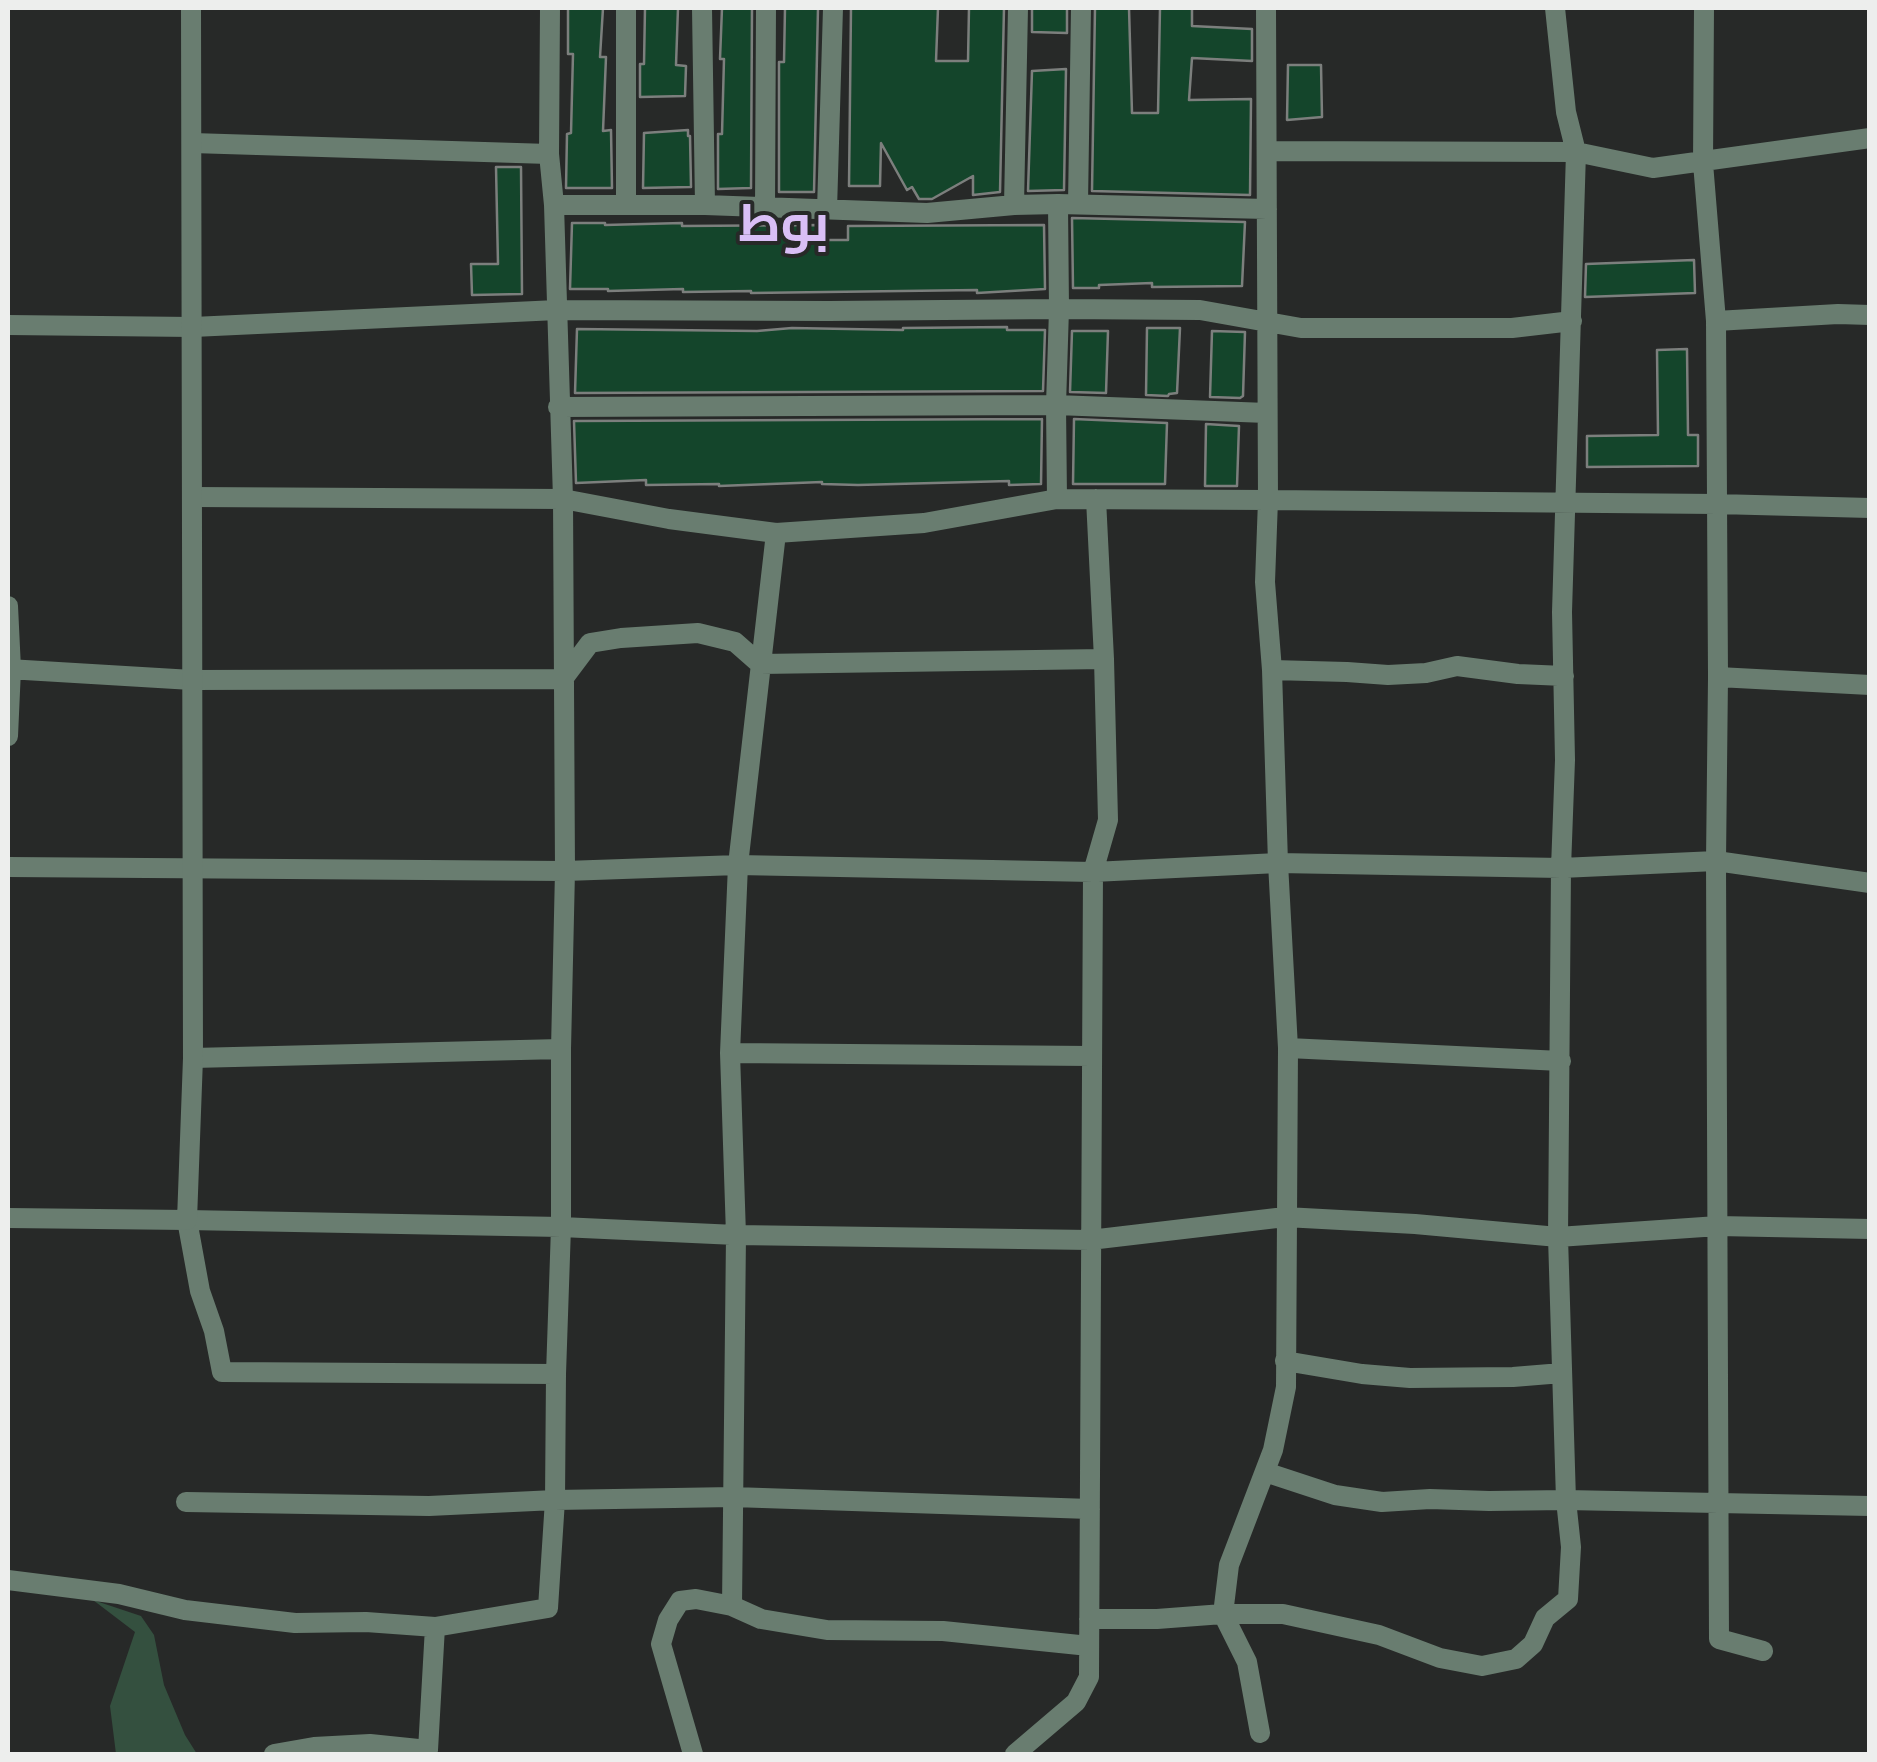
<!DOCTYPE html>
<html>
<head>
<meta charset="utf-8">
<style>
	body { margin:0 }
	#map { position:relative; width:1877px; height:1762px; overflow:hidden; background:#272928; font-family:"Fira Sans",sans-serif }
	canvas { display:block }
	.frame { position:absolute; inset:0; border:10px solid #edeeed; pointer-events:none }
</style>
</head>
<body>
<div id="map">
<canvas width="1877" height="1762"></canvas>
<div class="frame"></div>
</div>
<script>
const ctx = document.querySelector('canvas').getContext('2d');
ctx.lineJoin = 'round';
function fill(path, color) { ctx.fillStyle = color; ctx.fill(path, 'evenodd'); }
const poly = rows => new Path2D(rows.map(r => 'M' + r).join(''));
function strokePath(path, color, width, dash) { ctx.strokeStyle = color; ctx.lineWidth = width; ctx.lineCap = dash ? 'butt' : 'round'; ctx.setLineDash(dash || []); ctx.stroke(path); }
function label(font, color, halo, rows, align = 'center') {
  ctx.font = font + ' "Fira Sans",Cairo,sans-serif'; ctx.lineWidth = 8; ctx.setLineDash([]); ctx.textBaseline = 'middle'; ctx.strokeStyle = halo; ctx.fillStyle = color; for (const [text, x, y, turn = 0] of rows) {
    ctx.save(); ctx.translate(x, y); ctx.rotate((+turn || 0) * Math.PI / 180); ctx.textAlign = isNaN(turn) ? turn : align; if (halo) ctx.strokeText(text, 0, 0); ctx.fillText(text, 0, 0); ctx.restore();
  }
}
fill(poly([
	[93,1600,141,1616,154,1635,164,1685,185,1735,197,1754,116,1754,110,1706,135,1632]
]), '#34503f');
const building = poly([
	[568,8,603,8,600,57,606,57,603,131,611,130,612,188,566,188,567,134,571,133,573,54,568,54,568,8],
	[645,8,678,8,676,65,686,66,685,96,640,97,640,64,644,64,645,8],
	[722,8,752,8,751,188,718,189,718,134,722,134,724,59,720,59,722,8],
	[785,8,818,8,814,192,779,192,779,62,784,62,785,8],
	[851,8,938,8,936,61,968,61,969,8,1004,8,1000,192,973,195,973,176,932,199,919,199,912,187,907,190,881,143,880,186,849,186,851,8],
	[1032,8,1067,8,1067,33,1032,32,1032,8],
	[1095,8,1129,8,1132,113,1158,113,1160,8,1192,8,1192,26,1252,29,1252,61,1192,58,1189,100,1251,99,1250,195,1092,191,1095,8],
	[1288,65,1321,65,1322,117,1287,120,1288,65],
	[1066,69,1064,190,1028,191,1032,71,1066,69],
	[688,130,688,136,690,136,691,187,643,188,644,133,688,130],
	[496,167,521,167,522,294,472,295,471,264,498,264,496,167],
	[1072,218,1245,222,1242,286,1152,287,1152,283,1099,285,1099,288,1073,288,1072,218],
	[572,223,605,223,605,225,682,223,682,226,822,225,822,240,848,240,848,226,1044,225,1045,289,977,293,977,290,751,293,751,291,683,292,683,289,608,291,608,289,570,289,572,223],
	[1694,260,1695,293,1585,297,1586,264,1694,260],
	[1007,327,1007,330,1045,330,1043,391,575,393,577,329,757,331,792,328,903,330,903,328,1007,327],
	[1147,328,1180,328,1177,393,1169,394,1168,396,1146,395,1147,328],
	[1072,331,1108,331,1106,393,1070,392,1072,331],
	[1212,331,1245,332,1243,396,1240,398,1210,397,1212,331],
	[1687,349,1688,435,1698,435,1698,466,1587,467,1587,436,1658,435,1657,350,1687,349],
	[1042,419,1041,484,1009,485,1009,481,858,485,822,484,822,482,719,486,719,484,646,485,646,480,576,483,574,421,1042,419],
	[1074,419,1167,423,1165,484,1073,484,1074,419],
	[1206,424,1239,426,1237,486,1205,486,1206,424]
]);
fill(building, '#14452b');
strokePath(building, '#7c7f7d', 2.5);
strokePath(poly([
	[626,8,626,204],
	[702,8,705,205],
	[1704,8,1703,163,1716,321,1718,677,1716,861,1719,1639,1763,1651],
	[192,143,549,154],
	[1267,151,1576,152,1653,168,1870,138],
	[1078,204,1081,8],
	[554,205,705,205,927,213,1014,205,1058,204,1267,209],
	[1014,205,1018,8],
	[765,208,766,8],
	[827,210,833,8],
	[1716,321,1838,314,1870,315],
	[8,325,193,327,557,310,829,311,1059,309,1200,310,1301,328,1512,328,1572,321],
	[558,407,1056,405,1267,413],
	[193,497,563,499,554,205,549,154,550,8],
	[1057,499,1056,405,1059,309,1058,204],
	[776,533,738,865,730,1053,736,1235,732,1606,761,1619,827,1630,943,1631,1089,1646],
	[8,606,11,669,8,736],
	[8,669,192,680,563,679,590,643,621,638,698,633,735,642,760,664,1104,659],
	[1272,670,1347,672,1388,675,1426,673,1457,666,1518,674,1564,676],
	[1718,677,1870,685],
	[8,867,565,871,738,865,1093,872,1278,863,1561,868,1716,861,1870,883],
	[1288,1048,1561,1061],
	[730,1053,1091,1056],
	[193,1058,561,1049],
	[1285,1361,1362,1374,1410,1378,1513,1377,1562,1373],
	[556,1374,222,1372,214,1331,200,1291,187,1220,561,1227,561,1049,565,871,563,499,669,519,776,533,924,523,1057,499,1268,500,1266,8],
	[1265,1472,1335,1495,1382,1502,1430,1499,1489,1501,1566,1500,1870,1506],
	[186,1502,429,1506,555,1500,733,1497,1090,1509],
	[8,1580,119,1594,185,1610,295,1623,366,1622,435,1627,548,1608,555,1500,556,1374,561,1227,736,1235,1090,1240,1285,1217,1415,1224,1558,1237,1718,1226,1870,1229],
	[1089,1619,1157,1619,1223,1614,1283,1614,1379,1635,1440,1658,1482,1666,1516,1659,1533,1644,1545,1618,1568,1599,1571,1547,1566,1500,1558,1237,1561,868,1565,760,1562,612,1576,152,1566,112,1555,8],
	[1260,1733,1247,1662,1223,1614,1229,1565,1273,1450,1286,1387,1288,1048,1278,863,1272,670,1265,582,1268,500,1717,504,1870,508],
	[274,1754,314,1747,370,1744,428,1750,435,1627],
	[693,1754,661,1644,668,1620,680,1601,696,1599,732,1606],
	[1015,1754,1076,1702,1089,1677,1093,872,1108,820,1104,659,1096,499]
]), '#697d70', 20);
strokePath(poly([
	[8,1218,187,1220,193,1058,191,8]
]), '#697d70', 20);
label('bold 52px', '#d9bff6', '#272928', [
	["بوط",784,226]
]);
</script>
</body>
</html>
